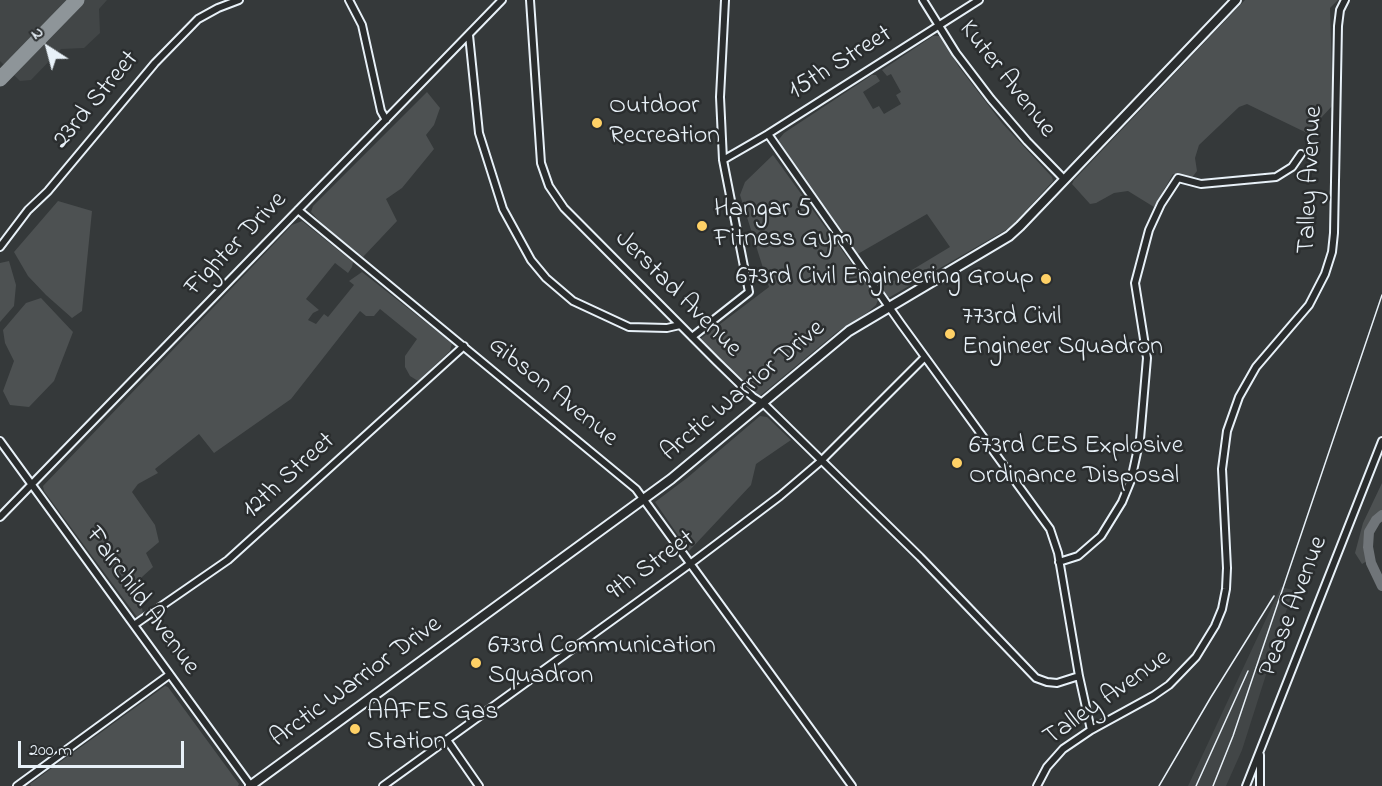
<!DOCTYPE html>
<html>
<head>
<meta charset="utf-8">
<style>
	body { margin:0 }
	#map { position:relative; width:1382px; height:786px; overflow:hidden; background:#35393a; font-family:"Indie Flower",sans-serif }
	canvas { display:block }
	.north { position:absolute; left:18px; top:18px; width:60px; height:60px; -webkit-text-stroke:4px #2a2d2e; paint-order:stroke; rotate:324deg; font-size:16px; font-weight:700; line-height:24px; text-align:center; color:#e8f1f8 }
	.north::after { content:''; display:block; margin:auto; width:21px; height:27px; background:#e8f1f8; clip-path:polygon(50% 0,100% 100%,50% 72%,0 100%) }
	.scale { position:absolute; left:18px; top:741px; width:166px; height:27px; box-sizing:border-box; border:3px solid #e8f1f8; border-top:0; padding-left:8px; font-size:18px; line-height:21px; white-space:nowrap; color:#e8f1f8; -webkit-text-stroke:4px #2a2d2e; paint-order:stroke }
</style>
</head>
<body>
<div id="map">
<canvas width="1382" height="786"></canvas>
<div class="north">N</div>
<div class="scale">200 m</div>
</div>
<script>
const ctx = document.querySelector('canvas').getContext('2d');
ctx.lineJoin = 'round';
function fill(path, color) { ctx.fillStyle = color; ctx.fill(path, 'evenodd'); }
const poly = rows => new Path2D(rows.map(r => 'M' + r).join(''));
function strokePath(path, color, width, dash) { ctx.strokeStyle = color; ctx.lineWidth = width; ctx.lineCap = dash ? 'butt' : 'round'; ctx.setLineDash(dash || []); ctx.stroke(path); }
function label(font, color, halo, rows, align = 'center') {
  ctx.font = font + ' "Indie Flower",sans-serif'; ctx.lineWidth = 5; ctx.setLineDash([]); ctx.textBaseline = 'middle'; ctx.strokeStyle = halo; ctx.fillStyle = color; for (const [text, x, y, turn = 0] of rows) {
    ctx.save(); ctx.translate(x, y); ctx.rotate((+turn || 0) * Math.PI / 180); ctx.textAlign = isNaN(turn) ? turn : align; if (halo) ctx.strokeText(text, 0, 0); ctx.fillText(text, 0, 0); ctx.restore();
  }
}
fill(poly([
	[0,0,107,0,99,9,100,33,84,48,61,49,31,80,20,81,0,61],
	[1281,587,1293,590,1242,750,1226,786,1188,786]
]), '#424647');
fill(poly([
	[1245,0,1338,0,1330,8,1333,105,1307,133,1247,104,1239,107,1199,145,1195,158,1197,171,1191,179,1173,174,1154,207,1128,191,1114,193,1096,203,1090,204,1072,184,1074,180],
	[933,36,940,36,959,67,1002,123,1052,177,1053,181,1011,227,890,297,885,297,877,273,892,282,950,247,927,214,856,255,776,143,784,133,872,75,876,75,880,81,863,92,873,109,879,106,884,114,901,104,896,95,901,92,891,74,887,76,882,70],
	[427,92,440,108,434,125,426,135,434,149,402,188,386,199,397,221,363,257,324,226,311,212,313,206],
	[773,155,878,300,876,305,868,312,837,332,761,395,756,395,699,340,769,287,740,195,745,182],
	[58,201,92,211,82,311,72,318,46,295,28,276,14,252],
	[302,221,353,262,352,267,348,273,335,263,306,299,319,310,313,313,308,320,316,324,324,314,328,317,354,285,349,281,362,272,452,343,450,351,418,381,410,376,405,367,405,356,417,339,380,309,374,316,366,316,360,311,291,399,214,453,199,434,155,469,158,473,138,484,132,492,155,525,159,542,146,553,153,567,142,577,138,589,143,613,140,618,137,617,44,491,43,486,292,225],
	[9,261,16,285,14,306,0,322,0,263],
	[41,298,73,332,54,381,29,407,10,405,3,391,14,361,5,343,3,330,26,303],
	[760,416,767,417,791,440,756,464,751,485,689,551,655,502,687,478],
	[1382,483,1382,512,1377,517,1371,519,1366,529,1363,546,1367,561,1362,564,1355,553,1363,523],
	[165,686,168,687,239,784,238,786,31,786,30,784]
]), '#4d5152');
strokePath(poly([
	[1382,515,1376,520,1369,532,1368,547,1371,563,1382,586]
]), '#707579', 10);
strokePath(poly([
	[0,79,77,0]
]), '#8e9599', 15);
const minor = poly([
	[349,0,362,25,381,111,386,120],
	[530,0,541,163,549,186,564,208,716,361,753,397,764,404,920,557,1036,678,1047,682,1057,683,1079,676],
	[923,0,956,53,991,99,1027,141,1064,179],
	[469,35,479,133,503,209,531,260,546,278,573,301,629,327,667,328,680,325],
	[768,134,901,324,1050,529,1058,553,1079,676,1091,730],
	[723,160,768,134,979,0],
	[298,210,636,489,852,786],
	[0,247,28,210,48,191,155,63,198,19,218,8,239,0],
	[692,337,749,292,723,160,720,97,725,0],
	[0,441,251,786],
	[0,517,502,0],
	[1059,562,1078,556,1101,536,1122,502,1131,480,1140,439,1147,358,1135,283,1149,230,1161,204,1178,178,1201,184,1276,177,1292,167,1301,154],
	[134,625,228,560,464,346],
	[447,740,479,786],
	[17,786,169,675],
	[383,786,690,564,780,496,821,461,925,357],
	[1037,786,1047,767,1063,749,1091,730,1153,696,1169,685,1196,657,1215,626,1222,609,1226,589,1227,568,1222,469,1227,431,1239,397,1256,367,1309,305,1325,274,1332,252,1334,233,1338,26,1340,10,1345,0],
	[1246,786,1382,441],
	[1260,786,1260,755]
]);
const major = poly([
	[250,786,671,479,849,331,1009,236,1020,226,1236,0]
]);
strokePath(minor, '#e8f1f8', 10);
strokePath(major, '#e8f1f8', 12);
strokePath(minor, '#2a2d2e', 6);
strokePath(major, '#2a2d2e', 8);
strokePath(poly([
	[1159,786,1211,697,1274,596],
	[1196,786,1248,671],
	[1213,786,1233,736,1382,295]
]), '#e8f1f8', 1.5);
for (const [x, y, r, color] of [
	[597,123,6,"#ffd166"],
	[702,226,6,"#ffd166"],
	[1046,279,6,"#ffd166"],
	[950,334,6,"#ffd166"],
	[957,463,6,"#ffd166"],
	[476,663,6,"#ffd166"],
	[355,729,6,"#ffd166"]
]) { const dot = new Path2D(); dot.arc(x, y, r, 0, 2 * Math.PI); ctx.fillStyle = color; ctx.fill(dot); strokePath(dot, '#2a2d2e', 2); }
label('26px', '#e8f1f8', '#2a2d2e', [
	["15th Street",841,64,-32],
	["Kuter Avenue",1006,80,52],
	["23rd Street",97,101,-50],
	["Talley Avenue",1312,180,-87],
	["Fighter Drive",237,245,-46],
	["Jerstad Avenue",677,295,45],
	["Arctic Warrior Drive",744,392,-40],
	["Gibson Avenue",552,393,39],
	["12th Street",290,477,-42],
	["9th Street",652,567,-36],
	["Fairchild Avenue",141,602,54],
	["Pease Avenue",1295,607,-69],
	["Arctic Warrior Drive",357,683,-36],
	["Talley Avenue",1108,699,-35]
]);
label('26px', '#e8f1f8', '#2a2d2e', [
	["Outdoor",609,108],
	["Recreation",609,138],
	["Hangar 5",714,211],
	["Fitness Gym",714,241],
	["673rd Civil Engineering Group",1034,279,"right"],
	["773rd Civil",962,319],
	["Engineer Squadron",962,349],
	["673rd CES Explosive",969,448],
	["Ordinance Disposal",969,478],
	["673rd Communication",488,648],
	["Squadron",488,678],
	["AAFES Gas",367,714],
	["Station",367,744]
], 'left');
</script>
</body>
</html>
